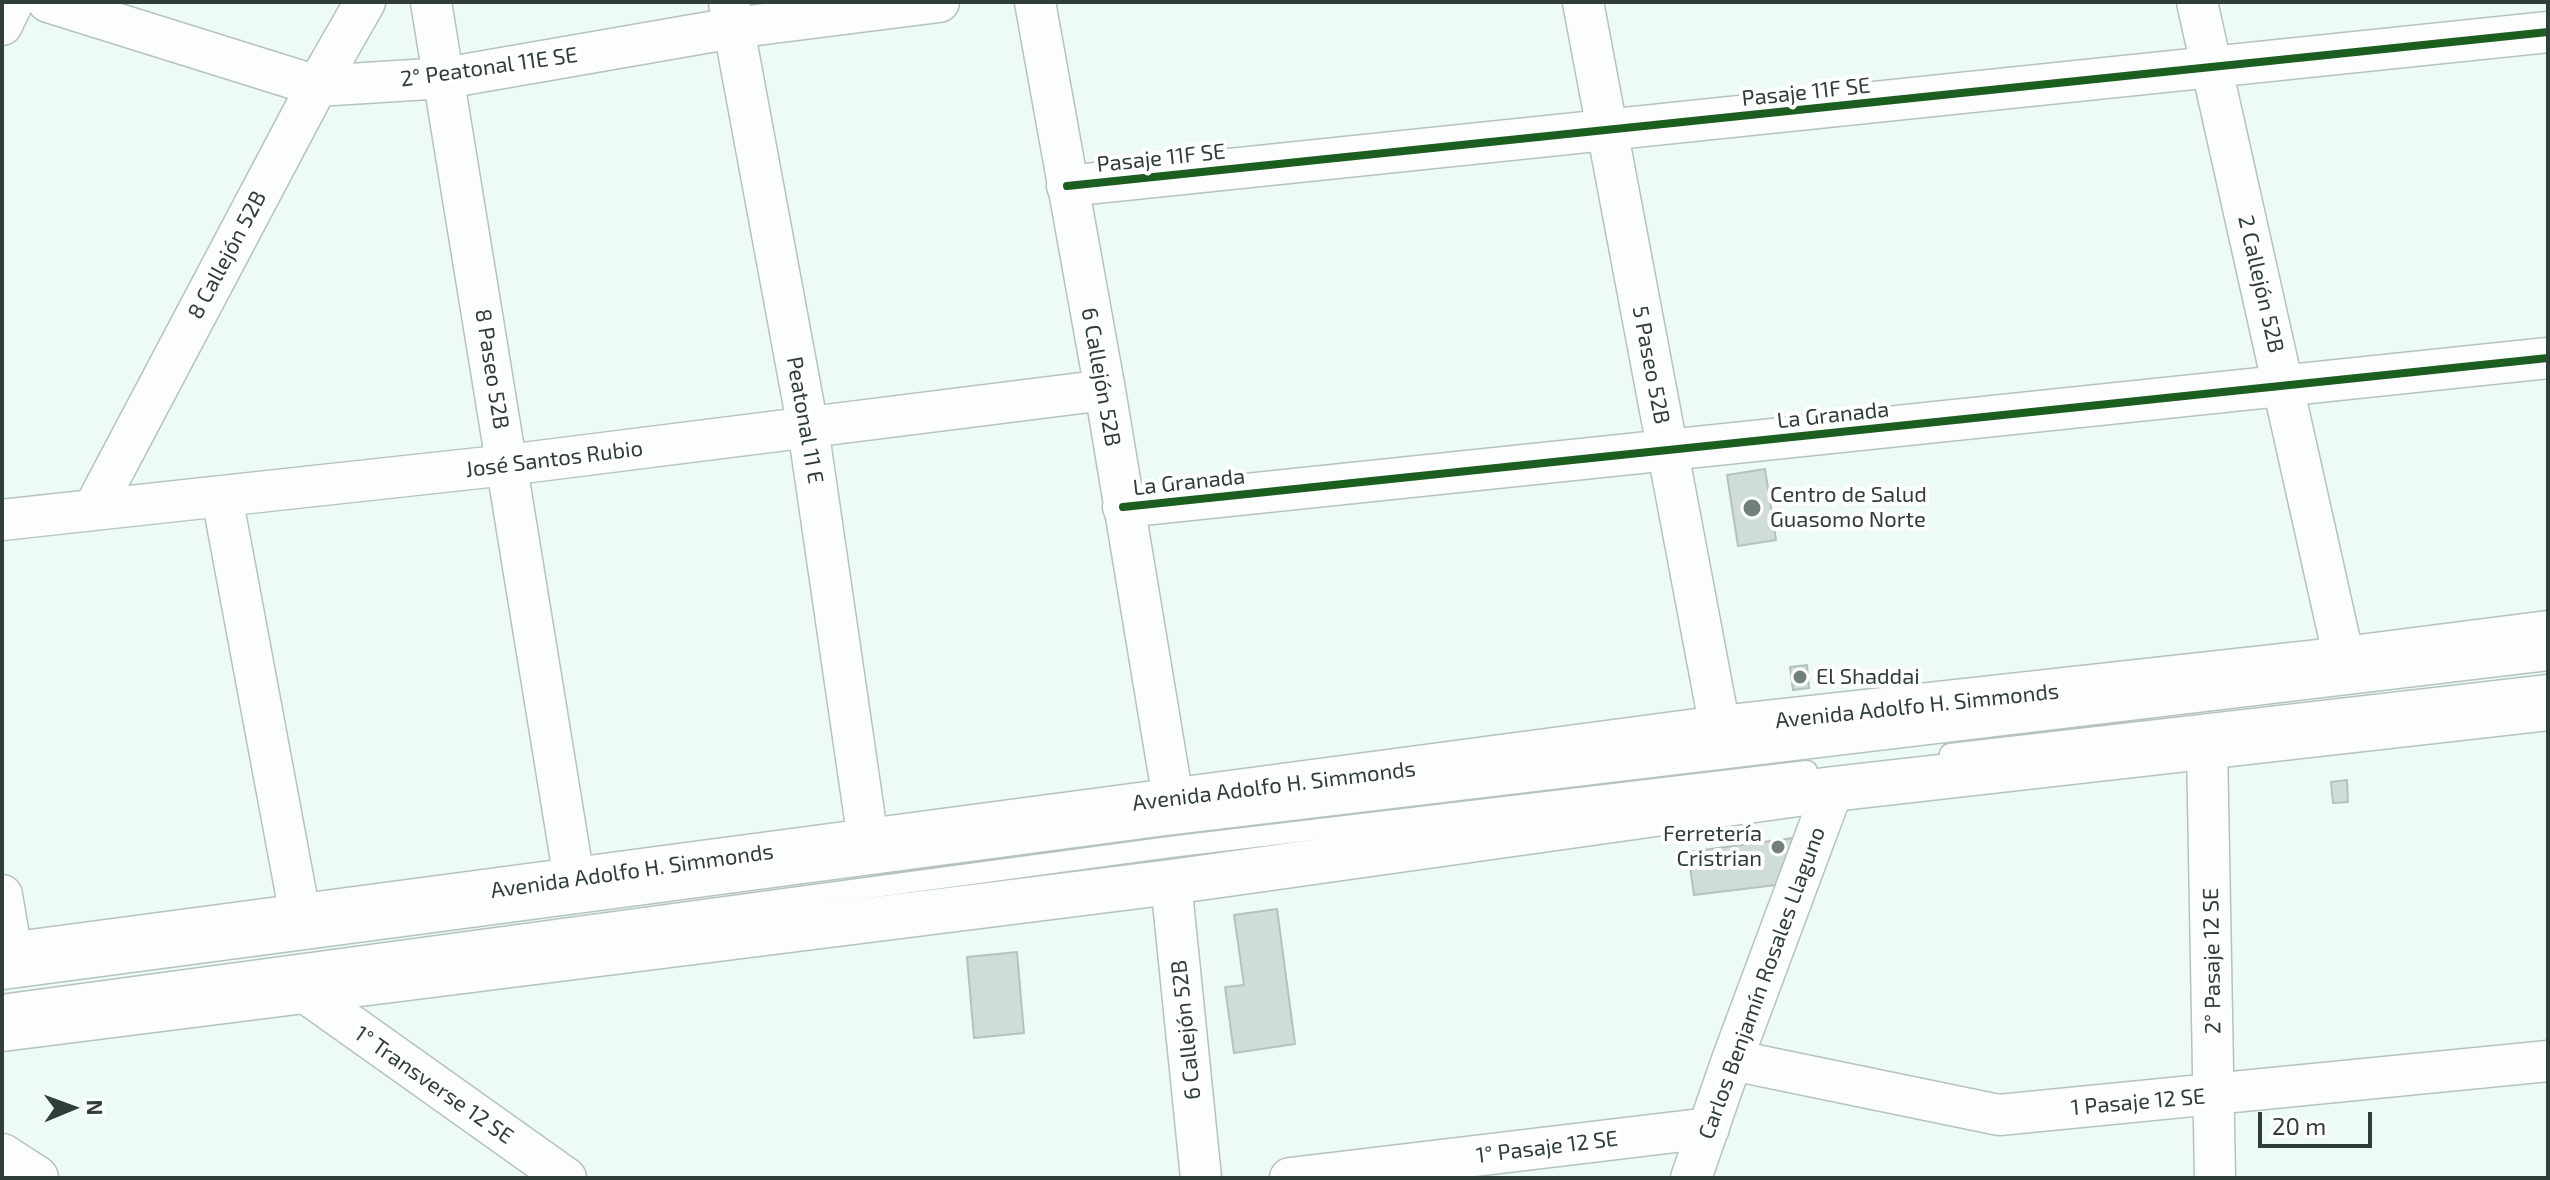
<!DOCTYPE html>
<html>
<head>
<meta charset="utf-8">
<style>
	body { margin:0 }
	#map { position:relative; width:2550px; height:1180px; overflow:hidden; background:#eefaf7; font-family:"Exo 2",sans-serif }
	canvas { display:block }
	.frame { position:absolute; inset:0; border:4px solid #2f3e3a; pointer-events:none }
	.north { position:absolute; left:32px; top:1068px; width:80px; height:80px; -webkit-text-stroke:6px #fff; paint-order:stroke; rotate:89deg; font-size:22px; font-weight:700; line-height:32px; text-align:center; color:#2f3e3a }
	.north::after { content:''; display:block; margin:auto; width:28px; height:36px; background:#2f3e3a; clip-path:polygon(50% 0,100% 100%,50% 72%,0 100%) }
	.scale { position:absolute; left:2258px; top:1112px; width:114px; height:36px; box-sizing:border-box; border:4px solid #2f3e3a; border-top:0; padding-left:10px; font-size:24px; line-height:28px; white-space:nowrap; color:#2f3e3a; -webkit-text-stroke:6px #fff; paint-order:stroke }
</style>
</head>
<body>
<div id="map">
<canvas width="2550" height="1180"></canvas>
<div class="frame"></div>
<div class="north">N</div>
<div class="scale">20 m</div>
</div>
<script>
const ctx = document.querySelector('canvas').getContext('2d');
ctx.lineJoin = 'round';
function fill(path, color) { ctx.fillStyle = color; ctx.fill(path, 'evenodd'); }
const poly = rows => new Path2D(rows.map(r => 'M' + r).join(''));
function strokePath(path, color, width, dash) { ctx.strokeStyle = color; ctx.lineWidth = width; ctx.lineCap = dash ? 'butt' : 'round'; ctx.setLineDash(dash || []); ctx.stroke(path); }
function label(font, color, halo, rows, align = 'center') {
  ctx.font = font + ' "Exo 2",sans-serif'; ctx.lineWidth = 8; ctx.setLineDash([]); ctx.textBaseline = 'middle'; ctx.strokeStyle = halo; ctx.fillStyle = color; for (const [text, x, y, turn = 0] of rows) {
    ctx.save(); ctx.translate(x, y); ctx.rotate((+turn || 0) * Math.PI / 180); ctx.textAlign = isNaN(turn) ? turn : align; if (halo) ctx.strokeText(text, 0, 0); ctx.fillText(text, 0, 0); ctx.restore();
  }
}
const building = poly([
	[1765,469,1776,540,1738,546,1727,475,1765,469],
	[1807,665,1809,688,1793,690,1790,667,1807,665],
	[2347,780,2348,802,2333,803,2331,782,2347,780],
	[1793,838,1776,885,1694,895,1688,852,1793,838],
	[1277,909,1295,1044,1234,1053,1225,987,1244,985,1234,915,1277,909],
	[1017,952,1024,1033,974,1038,967,957,1017,952]
]);
fill(building, '#cfddd6');
strokePath(building, '#b7c1bd', 2);
const lane = poly([
	[1950,754,2548,685],
	[2,979,1165,825,2548,660],
	[2,1005,1170,847,1807,771]
]);
const street = poly([
	[48,2,317,86,445,78,733,28,939,2],
	[431,2,574,879],
	[729,2,808,428,868,840],
	[1035,2,1105,390,1173,799],
	[1583,2,1720,728],
	[2197,2,2344,659],
	[2,25,13,2],
	[1067,186,2548,32],
	[222,497,300,915],
	[1123,507,2548,358],
	[93,510,317,86,365,2],
	[2,520,507,465,1105,390],
	[2207,745,2215,1178],
	[1171,882,1201,1178],
	[2,895,12,954],
	[303,991,566,1178],
	[1732,1060,1999,1115,2548,1061],
	[1290,1178,1709,1128],
	[1691,1178,1732,1060,1833,789]
]);
const secondary = poly([
	[2,956,1720,728,2344,659,2548,633],
	[2,1029,1171,882,1833,789,2548,708],
	[2,1156,36,1178]
]);
strokePath(lane, '#b6c2bf', 23);
strokePath(street, '#b6c2bf', 43);
strokePath(secondary, '#b6c2bf', 47);
strokePath(lane, '#fcfefe', 20);
strokePath(street, '#fcfefe', 40);
strokePath(secondary, '#fcfefe', 44);
strokePath(poly([
	[1067,186,2548,32],
	[1123,507,2548,358]
]), '#1b5e20', 8);
for (const [x, y, r, color] of [
	[1752,508,10,"#72807c"],
	[1800,677,8,"#72807c"],
	[1778,847,8,"#72807c"]
]) { const dot = new Path2D(); dot.arc(x, y, r, 0, 2 * Math.PI); ctx.fillStyle = color; ctx.fill(dot); strokePath(dot, '#fff', 3); }
label('22px', '#2f3e3a', '#fff', [
	["2° Peatonal 11E SE",489,67,-8],
	["Pasaje 11F SE",1806,92,-6],
	["Pasaje 11F SE",1161,158,-6],
	["8 Callejón 52B",227,255,-62],
	["2 Callejón 52B",2261,284,77],
	["5 Paseo 52B",1651,365,79],
	["8 Paseo 52B",492,369,81],
	["6 Callejón 52B",1101,377,80],
	["La Granada",1833,415,-6],
	["Peatonal 11 E",805,420,80],
	["José Santos Rubio",554,459,-7],
	["La Granada",1189,482,-6],
	["Avenida Adolfo H. Simmonds",1917,706,-6],
	["Avenida Adolfo H. Simmonds",1274,786,-7],
	["Avenida Adolfo H. Simmonds",632,871,-8],
	["2° Pasaje 12 SE",2212,961,-91],
	["Carlos Benjamín Rosales Llaguno",1762,983,-70],
	["6 Callejón 52B",1186,1030,-96],
	["1° Transverse 12 SE",434,1085,35],
	["1 Pasaje 12 SE",2138,1102,-5],
	["1° Pasaje 12 SE",1547,1147,-7]
]);
label('22px', '#2f3e3a', '#fff', [
	["Centro de Salud",1770,495],
	["Guasomo Norte",1770,520],
	["El Shaddai",1816,677],
	["Ferretería",1762,834,"right"],
	["Cristrian",1762,859,"right"]
], 'left');
</script>
</body>
</html>
